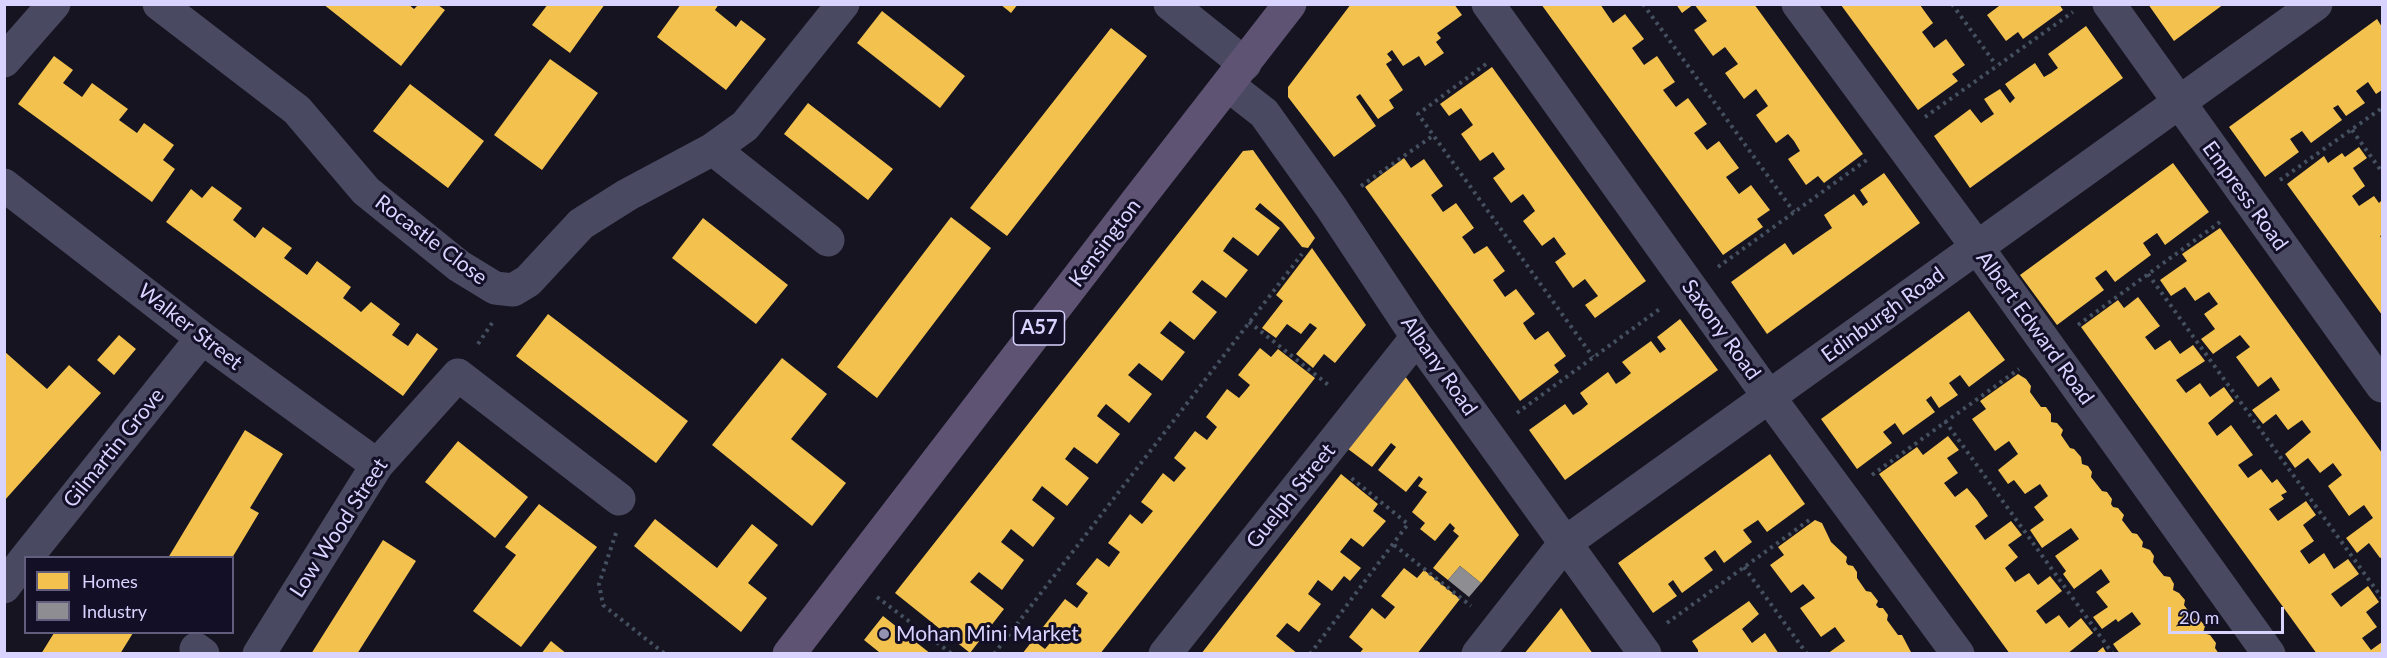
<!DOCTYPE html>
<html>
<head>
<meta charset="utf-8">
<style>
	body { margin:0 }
	#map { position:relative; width:2387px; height:658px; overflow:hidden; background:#161421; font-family:Lato,sans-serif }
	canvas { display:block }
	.frame { position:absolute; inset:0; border:6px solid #d9d4ff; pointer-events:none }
	.legend { position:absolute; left:24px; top:556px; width:210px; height:78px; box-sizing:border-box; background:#130f26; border:2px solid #625e7d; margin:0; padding:8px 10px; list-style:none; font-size:18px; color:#d9d4ff }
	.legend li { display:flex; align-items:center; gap:12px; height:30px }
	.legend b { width:30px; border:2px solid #625e7d }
	.scale { position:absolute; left:2168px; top:607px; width:116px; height:27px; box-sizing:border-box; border:3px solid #d9d4ff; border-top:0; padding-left:8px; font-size:18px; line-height:21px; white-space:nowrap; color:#d9d4ff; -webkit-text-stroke:4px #130f26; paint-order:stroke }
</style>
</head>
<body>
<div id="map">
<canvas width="2387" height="658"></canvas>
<div class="frame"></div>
<ul class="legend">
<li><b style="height:16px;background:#f2c14e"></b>Homes</li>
<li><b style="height:16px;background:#8d8d92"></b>Industry</li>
</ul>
<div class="scale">20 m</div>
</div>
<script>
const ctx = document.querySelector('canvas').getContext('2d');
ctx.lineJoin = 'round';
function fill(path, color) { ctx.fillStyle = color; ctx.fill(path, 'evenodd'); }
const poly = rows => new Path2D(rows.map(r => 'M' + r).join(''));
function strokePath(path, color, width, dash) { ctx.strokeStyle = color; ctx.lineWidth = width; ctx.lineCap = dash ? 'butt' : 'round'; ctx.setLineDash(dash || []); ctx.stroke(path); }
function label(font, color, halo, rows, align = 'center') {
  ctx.font = font + ' Lato,sans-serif'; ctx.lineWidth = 6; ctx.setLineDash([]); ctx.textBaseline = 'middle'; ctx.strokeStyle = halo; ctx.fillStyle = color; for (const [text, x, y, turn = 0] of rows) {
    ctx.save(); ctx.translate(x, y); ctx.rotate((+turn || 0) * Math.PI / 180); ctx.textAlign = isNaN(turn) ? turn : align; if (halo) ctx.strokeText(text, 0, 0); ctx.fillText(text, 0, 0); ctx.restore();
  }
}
fill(poly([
	[323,4,408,4,414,9,418,5,438,5,445,10,401,66],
	[548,4,605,4,570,53,532,25],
	[681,4,719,4,715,10,736,27,741,20,766,39,726,90,657,37],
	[1000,4,1018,4,1011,13],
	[1351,4,1454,4,1462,15,1437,33,1441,38,1436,42,1444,53,1425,66,1419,56,1403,66,1392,50,1387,54,1392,60,1386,64,1403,90,1389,100,1394,108,1378,119,1360,94,1356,97,1376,126,1334,157,1288,97,1288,87],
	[1541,4,1600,4,1613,23,1625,14,1644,39,1632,48,1644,65,1657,56,1675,82,1663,90,1669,98,1676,107,1688,98,1707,124,1694,133,1707,150,1719,141,1739,168,1726,177,1739,194,1751,185,1770,210,1757,219,1763,227,1723,255],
	[1676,4,1694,4,1682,13],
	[1694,4,1754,4,1863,154,1824,183,1818,176,1806,185,1788,159,1800,151,1794,141,1788,134,1776,143,1756,115,1768,106,1756,89,1744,99,1725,73,1738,64,1725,47,1713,56,1694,30,1707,21],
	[1998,4,2059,4,2063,10,2023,39,2018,32,2006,41,1987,15,1999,6],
	[2148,4,2224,4,2174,41],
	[1841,5,1920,5,1933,23,1922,32,1934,48,1946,39,1965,65,1952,74,1958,81,1918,110],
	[882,11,965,76,940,108,857,43],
	[2377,19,2382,27,2382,90,2376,94,2368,82,2356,91,2365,103,2346,116,2338,105,2333,108,2342,120,2311,143,2302,131,2290,139,2299,152,2265,177,2229,127],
	[2086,26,2123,78,1970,188,1934,136,1970,109,1981,123,1994,114,1984,99,2000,89,2010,103,2015,98,2005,84,2035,63,2044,77,2051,73,2058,68,2048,54],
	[1111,28,1147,56,1007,236,970,208],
	[54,56,73,70,63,83,82,97,92,83,128,109,119,120,137,133,144,123,174,145,163,160,175,169,152,202,18,104],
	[550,59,598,93,542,170,494,135],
	[1492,67,1646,281,1595,318,1585,305,1598,296,1591,287,1585,279,1573,288,1555,262,1566,254,1554,237,1542,246,1523,221,1535,211,1529,202,1523,194,1511,203,1493,178,1505,169,1493,152,1480,161,1461,134,1473,125,1466,115,1461,108,1449,116,1440,104],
	[410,84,484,141,448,188,373,131],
	[808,103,893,169,868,200,784,134],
	[2359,147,2367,158,2353,168,2365,186,2352,196,2359,206,2374,196,2379,203,2382,200,2382,235,2380,236,2382,239,2382,315,2287,184,2324,156,2328,163,2342,153,2345,157],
	[1253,150,1315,238,1308,248,1302,247,1282,222,1260,203,1255,209,1280,228,1258,256,1233,237,1227,245,1223,251,1248,270,1226,298,1202,280,1192,292,1217,312,1194,340,1170,321,1160,333,1185,352,1162,381,1139,363,1128,375,1152,394,1129,423,1106,404,1101,410,1097,416,1120,434,1097,464,1074,447,1065,459,1089,478,1067,506,1042,486,1032,500,1055,518,1033,547,1011,529,1005,537,1001,542,1024,560,1002,590,979,572,970,582,1004,609,970,653,895,593,1243,151],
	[1404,158,1411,168,1424,159,1443,186,1431,195,1443,212,1456,203,1474,228,1462,237,1468,245,1474,254,1487,246,1505,271,1493,280,1505,297,1516,289,1535,314,1523,323,1528,331,1535,340,1548,331,1566,356,1554,365,1559,372,1520,401,1365,187],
	[2173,163,2209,212,2165,245,2157,233,2143,243,2151,255,2115,282,2106,270,2095,278,2104,290,2057,325,2020,275],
	[1884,173,1920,223,1767,334,1731,282,1785,243,1793,255,1826,232,1832,228,1824,215,1854,194,1863,206,1868,202,1860,190],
	[212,186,242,208,233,220,255,238,263,227,292,248,284,258,307,275,317,261,351,287,343,298,355,307,361,312,371,302,400,324,392,335,408,346,417,333,438,349,403,396,166,222,191,189,202,198],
	[951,217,991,248,877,398,837,367],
	[703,218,788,285,756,324,672,258],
	[2220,228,2382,453,2382,557,2380,558,2369,543,2357,553,2346,538,2373,518,2364,505,2349,516,2328,486,2342,475,2333,463,2320,473,2308,458,2295,468,2285,454,2311,432,2302,420,2288,430,2276,414,2263,424,2252,410,2280,390,2271,377,2258,387,2236,357,2250,347,2240,335,2213,354,2201,339,2215,329,2204,314,2218,304,2209,292,2195,301,2185,287,2171,296,2160,280,2187,261,2182,254],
	[1312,248,1366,325,1335,363,1324,354,1313,368,1296,354,1317,328,1310,323,1301,334,1287,324,1276,338,1262,328,1283,301,1276,295],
	[2138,297,2160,326,2145,337,2155,350,2170,340,2180,354,2193,345,2205,361,2176,380,2186,393,2200,383,2210,397,2224,387,2234,401,2208,423,2217,436,2231,425,2253,455,2238,465,2248,478,2261,469,2272,483,2277,479,2287,492,2281,495,2284,499,2269,509,2278,521,2306,501,2316,515,2303,525,2314,541,2300,551,2309,564,2324,553,2334,569,2348,559,2359,574,2331,594,2341,607,2368,586,2379,602,2366,612,2377,627,2362,638,2371,650,2382,642,2382,654,2317,654,2081,327,2118,300,2124,308],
	[1969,311,2005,360,1969,387,1960,375,1949,383,1958,395,1939,408,1931,396,1926,400,1935,412,1903,435,1895,423,1883,432,1892,443,1857,469,1821,419],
	[548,314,688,421,656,463,516,356],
	[1680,319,1718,370,1565,480,1529,430,1565,404,1573,415,1581,410,1588,404,1580,393,1608,372,1616,384,1625,378,1631,373,1622,362,1651,341,1660,353,1666,349,1657,337],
	[119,335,136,349,114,375,97,360],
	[1260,348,1271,357,1278,349,1315,378,1100,654,1022,654,1033,640,1045,649,1055,637,1043,627,1065,599,1077,608,1088,593,1076,584,1097,558,1109,567,1120,552,1108,543,1130,514,1142,524,1153,511,1141,502,1163,473,1174,482,1186,468,1174,458,1195,431,1207,440,1217,427,1206,417,1227,389,1239,398,1246,390,1250,385,1238,375],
	[4,351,47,389,69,365,101,393,4,501],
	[782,358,827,394,791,439,846,483,812,526,712,445],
	[2018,374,2026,379,2031,386,2030,392,2041,407,2046,407,2051,414,2051,422,2057,423,2063,430,2061,435,2070,448,2074,449,2081,457,2082,464,2088,466,2092,472,2091,477,2102,491,2107,492,2112,499,2111,504,2113,507,2118,508,2124,515,2122,520,2132,533,2137,534,2143,542,2142,547,2150,550,2154,556,2153,562,2159,570,2164,576,2170,577,2174,584,2173,590,2179,593,2185,600,2184,605,2194,619,2200,620,2205,626,2203,633,2210,635,2216,643,2215,648,2219,654,2120,654,2113,644,2141,624,2132,612,2118,622,2116,619,2102,629,2093,617,2108,607,2096,592,2110,582,2101,569,2074,589,2063,574,2066,571,2055,556,2079,539,2071,528,2042,548,2030,530,2044,520,2034,507,2048,496,2040,484,2025,494,2014,480,2008,484,1998,470,2018,454,2009,441,1995,451,1972,419,1986,409,1980,401],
	[1405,376,1519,535,1481,583,1460,566,1448,580,1433,568,1459,536,1453,531,1455,528,1450,523,1435,541,1420,529,1425,523,1412,512,1427,492,1418,486,1423,479,1419,476,1406,492,1378,470,1396,447,1391,443,1372,467,1348,449],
	[245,430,283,454,250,508,259,513,232,558,168,558],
	[1948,436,1959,450,1947,458,1958,473,1944,483,1955,497,1967,488,1977,500,1988,516,1975,526,1985,540,2011,521,2022,535,2008,545,2018,557,2005,568,2015,582,2029,573,2038,585,2050,576,2062,591,2036,611,2046,624,2059,615,2069,628,2081,618,2093,633,2067,654,2010,654,1879,474,1917,447,1923,455],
	[458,441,528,497,495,538,425,482],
	[1770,454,1805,504,1767,532,1758,520,1743,530,1752,542,1724,563,1715,550,1704,558,1713,570,1682,593,1673,580,1668,584,1677,596,1653,613,1618,563],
	[1341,474,1378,504,1373,511,1386,521,1363,547,1351,538,1340,552,1361,568,1350,581,1344,576,1332,591,1318,580,1308,594,1321,604,1299,632,1287,623,1276,636,1298,654,1201,654],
	[539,504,597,547,521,647,473,611,516,555,505,547],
	[655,519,717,568,752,524,778,545,748,583,767,598,741,632,634,546],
	[1815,520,1822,523,1831,542,1847,557,1846,562,1848,565,1853,566,1857,572,1857,578,1866,591,1871,592,1878,601,1876,605,1879,608,1883,608,1888,615,1887,620,1898,635,1902,635,1912,654,1827,654,1845,641,1835,627,1821,637,1800,608,1815,598,1803,584,1791,593,1770,565,1784,555,1778,547],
	[383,540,416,561,357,654,311,654],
	[1404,568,1417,578,1424,570,1460,599,1417,654,1359,654,1363,649,1349,637,1372,608,1385,619,1395,607,1381,596],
	[1749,601,1759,614,1742,629,1752,643,1765,633,1779,654,1698,654,1698,650,1692,641],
	[1561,608,1593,654,1524,654],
	[883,616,931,654,878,654,879,652,864,640],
	[54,633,133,633,120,654,41,654],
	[551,641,567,654,541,654],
	[2103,647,2107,654,2095,654]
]), '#f2c14e');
fill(poly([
	[1460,566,1481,583,1469,597,1448,580]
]), '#8d8d92');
strokePath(poly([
	[1643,4,1794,212],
	[1952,4,1996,65],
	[1486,64,1418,114,1593,357],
	[1925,117,2073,12],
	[2352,130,2382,172],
	[2280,180,2382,108],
	[1361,186,1434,135],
	[1718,267,1868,159],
	[2148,274,2382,598],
	[1249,322,1331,387],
	[2078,325,2220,222],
	[478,344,492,323],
	[1517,413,1661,308],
	[1945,421,2113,654],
	[1872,475,2019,369],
	[616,533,599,584,603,605,665,654],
	[1394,545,1471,606],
	[1744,567,1807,654],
	[877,597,952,654],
	[1667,623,1812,518],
	[994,654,1302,254],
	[1310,654,1408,524,1350,477]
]), '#44505f', 4, [3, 4.5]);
strokePath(poly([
	[159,4,297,110,366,191,459,266,495,288,513,290,528,281,581,224,627,195,713,149,745,126,843,4],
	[1170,4,1245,64],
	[1488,4,1769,397,1958,654],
	[1798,4,1977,247,2269,654],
	[2109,4,2382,386],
	[4,61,54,4],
	[1228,85,1264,113,1331,207,1417,337,1645,654],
	[713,149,828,240],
	[4,185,202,338,377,465],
	[26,558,202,338],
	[4,587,26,558],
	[196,649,203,654],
	[259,654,377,465,458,375,619,499],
	[1165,654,1417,337],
	[1478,654,1565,543,2316,4]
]), '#4a4962', 33);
strokePath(poly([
	[789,654,1140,197,1290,4]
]), '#5e5373', 33);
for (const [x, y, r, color] of [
	[884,634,6,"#9591b1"]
]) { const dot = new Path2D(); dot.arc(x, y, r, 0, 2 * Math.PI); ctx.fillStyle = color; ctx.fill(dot); strokePath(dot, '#130f26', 2); }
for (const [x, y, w] of [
	[1039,328,51]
]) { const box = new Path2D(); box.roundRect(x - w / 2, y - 17, w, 34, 4.5); ctx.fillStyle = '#130f26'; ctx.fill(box); strokePath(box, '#d9d4ff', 1.5); }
label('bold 20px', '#d9d4ff', null, [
	["A57",1039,328]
]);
label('21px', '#d9d4ff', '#130f26', [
	["Empress Road",2245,196,54],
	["Rocastle Close",431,240,37],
	["Kensington",1105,243,-53],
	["Edinburgh Road",1883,315,-36],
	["Walker Street",190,327,38],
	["Albert Edward Road",2035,328,54],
	["Saxony Road",1721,330,54],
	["Albany Road",1439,366,55],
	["Gilmartin Grove",114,448,-51],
	["Guelph Street",1291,496,-51],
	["Low Wood Street",339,528,-57]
]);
label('21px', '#d9d4ff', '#130f26', [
	["Mohan Mini Market",896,634]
], 'left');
</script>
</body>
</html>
